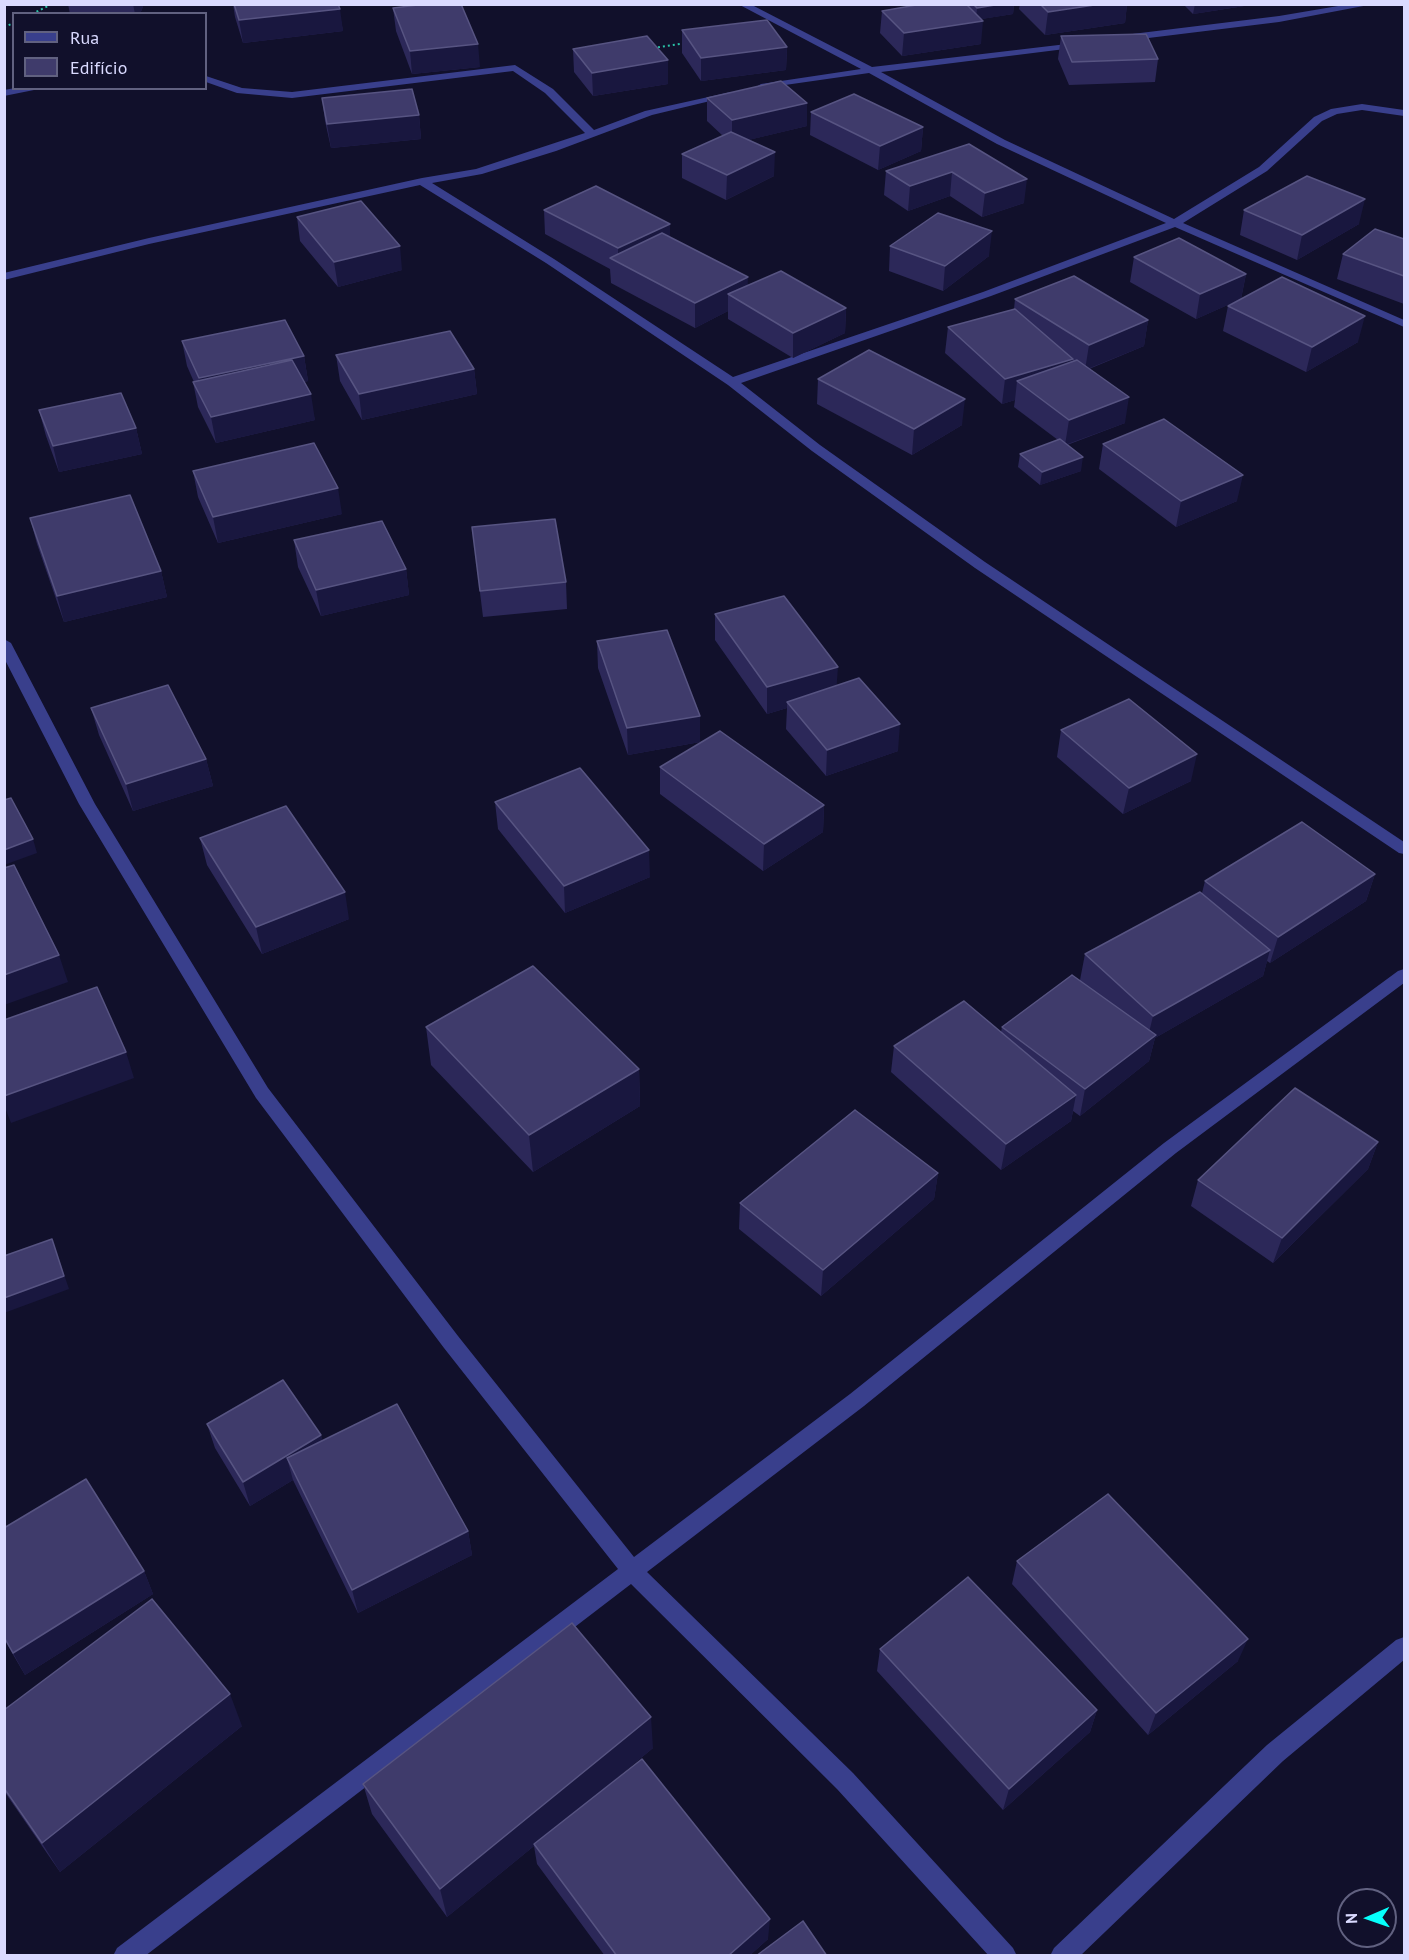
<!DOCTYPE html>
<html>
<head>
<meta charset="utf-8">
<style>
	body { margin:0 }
	#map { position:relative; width:1409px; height:1960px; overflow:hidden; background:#11102b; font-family:"PT Sans",sans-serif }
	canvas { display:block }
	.frame { position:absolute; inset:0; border:6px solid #dadaff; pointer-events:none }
	.legend { position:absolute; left:12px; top:12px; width:195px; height:78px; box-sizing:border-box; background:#11102b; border:2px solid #616180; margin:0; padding:8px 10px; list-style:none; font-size:18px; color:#dadaff }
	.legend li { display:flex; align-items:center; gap:12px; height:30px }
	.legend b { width:30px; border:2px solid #616180 }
	.north { position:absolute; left:1337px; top:1888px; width:60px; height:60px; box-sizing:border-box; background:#11102b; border:2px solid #616180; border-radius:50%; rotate:268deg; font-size:16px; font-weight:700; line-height:24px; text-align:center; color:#dadaff }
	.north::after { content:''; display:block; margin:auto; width:21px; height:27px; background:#06fffb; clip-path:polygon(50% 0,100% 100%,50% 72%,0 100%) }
</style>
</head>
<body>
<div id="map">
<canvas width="1409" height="1960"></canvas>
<div class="frame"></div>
<ul class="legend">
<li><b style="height:8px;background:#393f8c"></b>Rua</li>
<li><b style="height:16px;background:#3f3b6b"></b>Edifício</li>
</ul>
<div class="north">N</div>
</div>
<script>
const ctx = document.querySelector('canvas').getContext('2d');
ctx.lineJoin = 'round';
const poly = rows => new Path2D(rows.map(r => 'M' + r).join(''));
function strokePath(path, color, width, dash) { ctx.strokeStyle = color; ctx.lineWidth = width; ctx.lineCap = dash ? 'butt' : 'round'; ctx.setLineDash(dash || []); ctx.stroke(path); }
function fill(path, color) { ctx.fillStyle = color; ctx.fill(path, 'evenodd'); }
strokePath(poly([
	[32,14,52,4],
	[4,27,14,23],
	[653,48,687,43]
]), '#2ac2a7', 2, [2, 3]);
fill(poly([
	[738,4,750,4,872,67,1084,42,1084,46,1081,47,881,72,1005,140,1174,219,1259,167,1314,117,1331,109,1362,104,1404,110,1404,116,1362,110,1337,114,1322,121,1267,171,1183,223,1404,320,1404,327,1175,227,991,296,741,383,820,445,985,562,1404,842,1404,854,1399,853,975,568,812,451,728,385,546,263,420,185,149,244,4,280,4,273,149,238,422,178,476,169,585,133,545,93,513,71,292,98,237,93,206,82,206,76,242,88,292,92,515,65,553,89,594,130,645,111,731,92,731,96,652,115,556,151,482,174,432,183,554,259,733,377,983,292,1166,223,997,144,869,73,757,89,756,87,761,84,861,69,738,4],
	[1350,4,1374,4,1279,22,1124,41,1119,38,1124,35,1279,16,1350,4],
	[15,88,44,88,4,96,4,90,15,88],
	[4,639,11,643,95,804,268,1088,458,1336,634,1557,850,1394,1164,1143,1398,971,1404,969,1404,983,1176,1153,864,1406,647,1572,853,1773,1013,1948,1017,1956,989,1956,837,1789,631,1584,145,1956,113,1956,117,1948,618,1569,444,1348,256,1098,79,804,4,658,4,639],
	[1404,1637,1404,1660,1283,1761,1080,1956,1050,1956,1054,1948,1267,1745,1396,1640,1404,1637]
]), '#393f8c');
fill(poly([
	[68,4,144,4,140,14,70,14],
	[233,4,338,4,343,31,243,43,235,17],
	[904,4,1014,4,1013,14,981,19,981,44,902,56,880,33,882,11,907,7],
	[1020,4,1127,4,1125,23,1045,35,1019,9],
	[1183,4,1257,4,1193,14],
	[393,8,480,67,412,74,396,31],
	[682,30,787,47,786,70,701,81,682,53],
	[1061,36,1158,59,1155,82,1069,85,1058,59],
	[573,49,668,84,593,96,574,72],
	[322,98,419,115,421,139,331,148,325,121],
	[707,98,807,103,807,126,748,140,774,176,726,200,682,178,682,154,723,136,707,121],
	[811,112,923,127,921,151,878,170,810,135],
	[969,144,1024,203,982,217,950,196,908,211,884,195,886,171],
	[544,210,670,224,670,237,748,286,846,308,845,333,793,358,728,319,728,311,695,328,611,283,610,269,545,234],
	[1244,210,1359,224,1297,260,1240,235],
	[297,217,402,270,338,287,300,241],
	[1404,239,1404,304,1337,279,1343,254],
	[890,246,989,256,943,291,889,271],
	[1134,257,1246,274,1241,299,1196,319,1130,282],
	[1015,299,1148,320,1144,346,1089,369,1125,423,1067,445,1081,471,1040,485,1018,467,1020,454,1058,440,1014,407,1015,400,1002,404,945,353,948,327,1014,309],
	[1228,306,1358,342,1306,372,1223,331],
	[182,341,304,356,308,381,304,382,315,420,216,443,198,407,193,382,194,382,187,366],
	[336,355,474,369,477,394,362,420,340,381],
	[818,379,962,425,912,455,817,404],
	[39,410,136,428,142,454,59,472,46,436],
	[1103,444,1237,501,1176,527,1099,469],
	[193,471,342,514,218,543,198,497],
	[30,518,161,571,167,597,64,622,37,544],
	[472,527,566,582,567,609,483,617],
	[294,540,406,569,409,595,321,616,298,567],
	[715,614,837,686,898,751,826,776,786,729,787,708,767,714,715,640],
	[597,641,700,716,700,742,628,755,598,668],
	[91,708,206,759,213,786,133,811,99,735],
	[1061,730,1191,781,1123,814,1057,757],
	[660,767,824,805,823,832,763,871,660,794],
	[495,802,650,877,565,913,498,829],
	[200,838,349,919,262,954,207,865],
	[1375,874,1366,901,1270,963,1267,961,1263,976,1155,1038,1149,1061,1080,1116,1073,1111,1071,1121,1001,1170,891,1072,894,1046,1001,1032,1002,1027,1080,980,1085,954,1202,893,1205,881],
	[426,1027,639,1069,640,1106,533,1172,431,1065],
	[1378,1142,1368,1169,1273,1263,1191,1206,1198,1180],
	[938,1173,934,1199,821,1296,739,1229,740,1203],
	[207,1424,321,1435,322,1440,468,1531,472,1555,358,1613,293,1480,250,1506,215,1448],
	[4,1528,144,1571,153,1594,25,1675,4,1639],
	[1017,1561,1238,1661,1148,1735,1012,1584],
	[880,1649,1097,1710,1090,1732,1003,1810,877,1671],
	[4,1710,242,1726,60,1872,4,1791],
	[653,1748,586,1803,768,1939,749,1956,605,1956,537,1864,534,1846,447,1917,372,1814,363,1784]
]), '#2c2859');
fill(poly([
	[133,4,144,4,140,14,135,14],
	[1001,4,1014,4,1013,14,976,20,977,8],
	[1101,4,1127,4,1125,23,1045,35,1048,12],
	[1195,4,1257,4,1193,14],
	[340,9,343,31,243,43,239,20],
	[983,21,981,44,902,56,904,33],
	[478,44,480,67,412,74,410,51],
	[787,47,786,70,701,81,701,58],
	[668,60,668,84,593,96,592,73],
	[807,103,807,126,732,144,732,120],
	[419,115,421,139,331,148,327,124],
	[923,127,921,151,878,170,880,146],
	[775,152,774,176,726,200,727,175],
	[952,172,950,196,908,211,910,186],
	[1027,179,1024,203,982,217,985,193],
	[1365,199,1359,224,1297,260,1302,235],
	[670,224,670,248,618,262,618,248],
	[992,231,989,256,943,291,945,266],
	[400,246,402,270,338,287,334,262],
	[1246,274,1241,299,1196,319,1200,294],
	[748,277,747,302,728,294,728,311,695,328,695,303],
	[846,308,845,333,793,358,793,333],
	[1365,316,1358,342,1306,372,1312,347],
	[1148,320,1144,346,1085,370,1089,345],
	[304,356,308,381,204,403,199,378],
	[1073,359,1069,384,1017,381,1015,400,1002,404,1005,379],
	[474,369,477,394,362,420,359,394],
	[311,394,315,420,216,443,211,417],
	[1129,397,1125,423,1065,445,1069,420],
	[965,399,962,425,912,455,914,429],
	[136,428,142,454,59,472,53,446],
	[1083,457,1081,471,1040,485,1042,472],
	[1243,475,1237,501,1176,527,1181,501],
	[338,488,342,514,218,543,213,517],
	[406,569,409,595,321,616,316,590],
	[161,571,167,597,64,622,57,596],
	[838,667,836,694,787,702,787,708,767,714,767,687],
	[700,716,700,742,628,755,627,728],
	[900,724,898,751,826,776,827,750],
	[1197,754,1191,781,1123,814,1129,788],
	[206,759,213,786,133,811,126,784],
	[824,805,823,832,763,871,764,844],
	[33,839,37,853,4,865,4,850],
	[649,850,650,877,565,913,564,886],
	[1375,874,1366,901,1270,963,1278,937],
	[345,892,349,919,262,954,256,927],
	[1270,950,1263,976,1155,1038,1149,1061,1080,1116,1085,1089,1147,1041,1153,1016],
	[59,955,68,982,4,1005,4,975],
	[126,1052,134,1078,11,1123,4,1105,4,1096],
	[639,1069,640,1106,533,1172,529,1135],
	[1076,1095,1071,1121,1001,1170,1006,1144],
	[1378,1142,1368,1169,1273,1263,1282,1238],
	[938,1173,934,1199,821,1296,823,1270],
	[52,1239,69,1289,4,1313,4,1298],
	[321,1435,327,1460,287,1458,293,1480,250,1506,243,1482],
	[468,1531,472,1555,358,1613,352,1590],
	[144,1571,153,1594,25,1675,13,1653],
	[1248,1639,1238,1661,1148,1735,1156,1713],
	[230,1694,242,1726,60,1872,42,1843],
	[1097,1710,1090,1732,1003,1810,1009,1789],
	[651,1717,653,1748,535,1845,534,1844,534,1846,447,1917,440,1889],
	[770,1919,768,1939,749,1956,728,1956]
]), '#19173f');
const building = poly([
	[234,4,338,4,340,9,239,20,234,4],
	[426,4,461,4,478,44,410,51,393,8,426,4],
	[922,4,966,4,983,21,904,33,882,11,922,4],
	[973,4,1001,4,977,8,973,4],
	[1040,4,1101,4,1048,12,1040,4],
	[767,20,787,47,701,58,682,30,767,20],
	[1146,34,1158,59,1072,62,1061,36,1146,34],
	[647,36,668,60,592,73,573,49,647,36],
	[781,81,807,103,732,120,707,98,781,81],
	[412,89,419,115,327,124,322,98,412,89],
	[854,94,923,127,880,146,811,112,854,94],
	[731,132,775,152,727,175,682,154,731,132],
	[969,144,1027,179,985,193,952,172,910,186,886,171,969,144],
	[1307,176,1365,199,1302,235,1244,210,1307,176],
	[596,186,670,224,618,248,544,210,596,186],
	[361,201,400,246,334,262,297,217,361,201],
	[938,213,992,231,945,266,890,246,938,213],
	[1375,229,1404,239,1404,276,1343,254,1375,229],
	[662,233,748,277,695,303,610,258,662,233],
	[1179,238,1246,274,1200,294,1134,257,1179,238],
	[781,271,846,308,793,333,728,294,781,271],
	[1074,276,1148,320,1089,345,1015,299,1074,276],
	[1282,277,1365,316,1312,347,1228,306,1282,277],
	[1015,309,1073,359,1005,379,948,327,1015,309],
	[285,320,304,356,199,378,182,341,285,320],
	[450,331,474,369,359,394,336,355,450,331],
	[869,350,965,399,914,429,818,379,869,350],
	[292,360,311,394,211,417,193,382,292,360],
	[1077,360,1129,397,1069,420,1017,381,1077,360],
	[121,393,136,428,53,446,39,410,121,393],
	[1164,419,1243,475,1181,501,1103,444,1164,419],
	[1060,439,1083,457,1042,472,1020,454,1060,439],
	[314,443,338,488,213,517,193,471,314,443],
	[130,495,161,571,57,596,30,518,130,495],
	[555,519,566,582,480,591,472,527,555,519],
	[382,521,406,569,316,590,294,540,382,521],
	[784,596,838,667,767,687,715,614,784,596],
	[667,630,700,716,627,728,597,641,667,630],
	[859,678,900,724,827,750,787,702,859,678],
	[168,685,206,759,126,784,91,708,168,685],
	[1129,699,1197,754,1129,788,1061,730,1129,699],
	[720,731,824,805,764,844,660,767,720,731],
	[580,768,649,850,564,886,495,802,580,768],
	[11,798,33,839,4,850,4,800,11,798],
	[286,806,345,892,256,927,200,838,286,806],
	[1302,822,1375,874,1278,937,1205,881,1302,822],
	[14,865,59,955,4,975,4,868,14,865],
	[1200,892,1270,950,1153,1016,1085,954,1200,892],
	[533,966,639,1069,529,1135,426,1027,533,966],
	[1072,975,1156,1035,1085,1089,1002,1027,1072,975],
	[97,987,126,1052,4,1096,4,1020,97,987],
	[964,1001,1076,1095,1006,1144,894,1046,964,1001],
	[1295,1088,1378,1142,1282,1238,1198,1180,1295,1088],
	[855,1110,938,1173,823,1270,740,1203,855,1110],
	[52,1239,64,1276,4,1298,4,1256,52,1239],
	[283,1380,321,1435,243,1482,207,1424,283,1380],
	[397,1404,468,1531,352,1590,287,1458,397,1404],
	[86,1479,144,1571,13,1653,4,1637,4,1528,86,1479],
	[1108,1494,1248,1639,1156,1713,1017,1561,1108,1494],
	[968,1577,1097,1710,1009,1789,880,1649,968,1577],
	[152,1599,230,1694,42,1843,4,1788,4,1710,152,1599],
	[572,1623,651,1717,440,1889,363,1784,572,1623],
	[642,1759,770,1919,728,1956,617,1956,534,1844,642,1759],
	[803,1921,827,1956,756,1956,803,1921]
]);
fill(building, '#3f3b6b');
strokePath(building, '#575482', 1.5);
</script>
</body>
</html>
